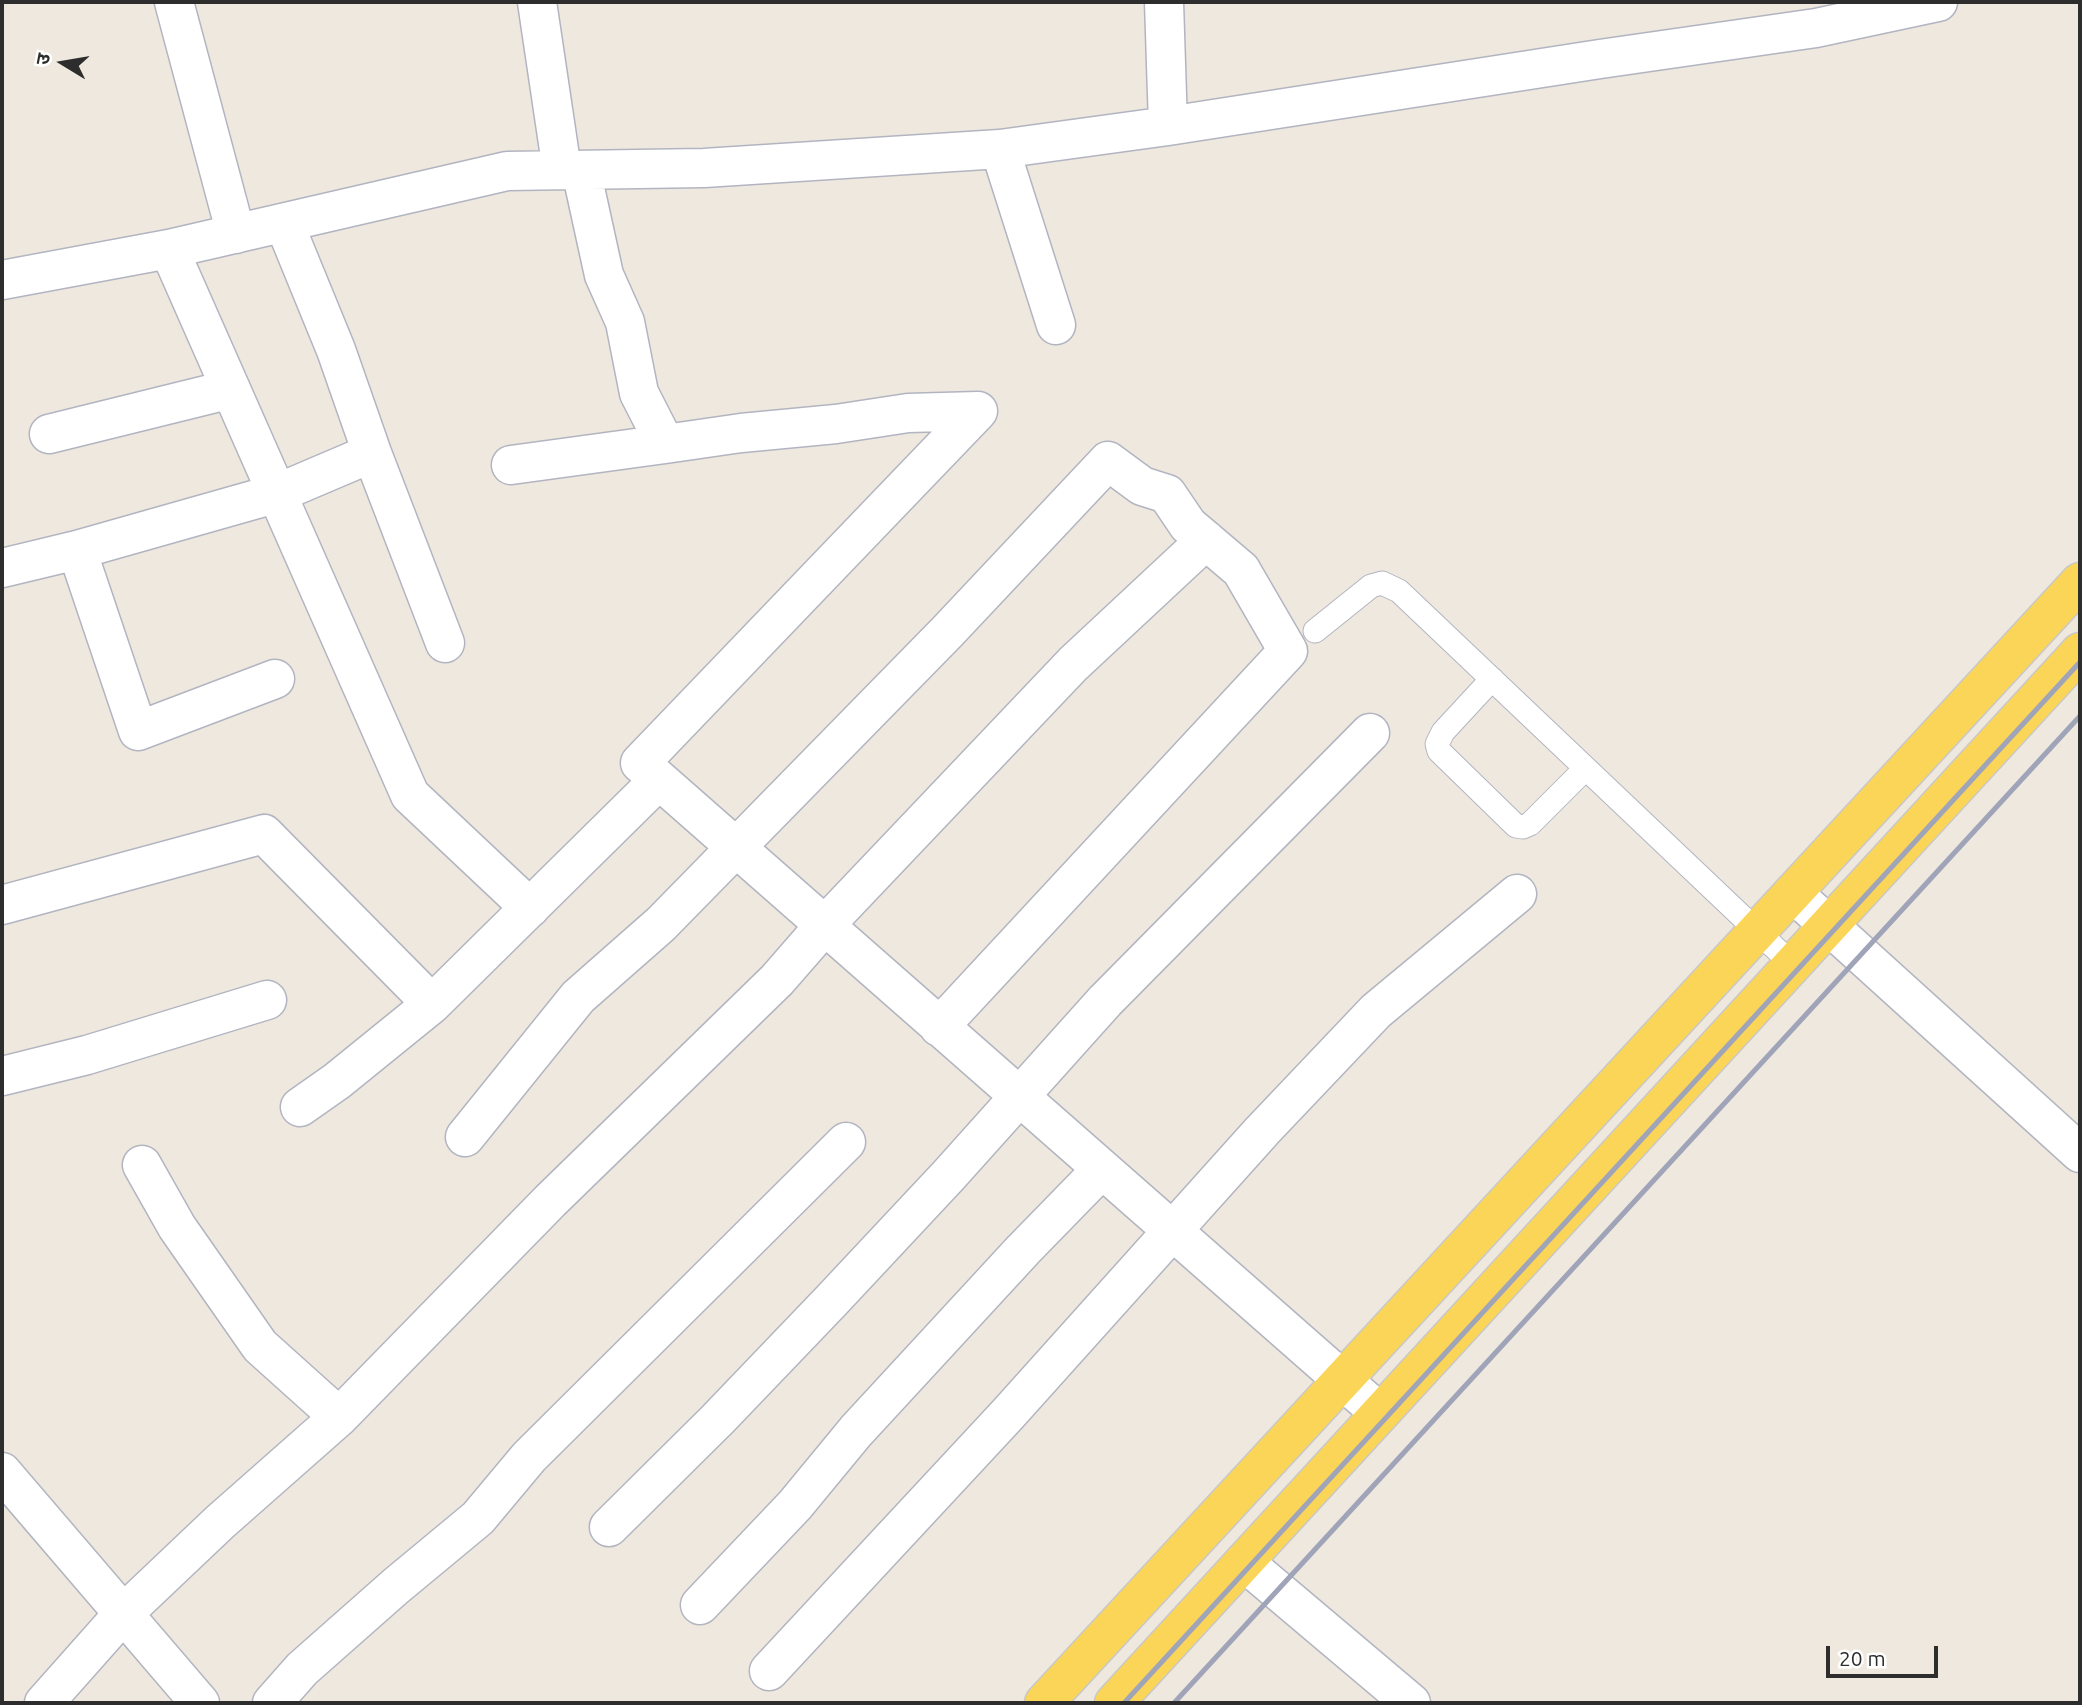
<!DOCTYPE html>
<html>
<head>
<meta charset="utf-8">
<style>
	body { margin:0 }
	#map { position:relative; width:2082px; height:1705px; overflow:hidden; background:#efe8de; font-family:Ubuntu,"Noto Sans Devanagari",sans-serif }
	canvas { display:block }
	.frame { position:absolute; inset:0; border:4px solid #2d2d2d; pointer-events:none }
	.north { position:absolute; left:28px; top:28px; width:70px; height:70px; -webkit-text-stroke:5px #fff; paint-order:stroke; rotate:281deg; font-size:19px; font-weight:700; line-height:28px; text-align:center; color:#2d2d2d }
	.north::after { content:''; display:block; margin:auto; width:24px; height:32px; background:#2d2d2d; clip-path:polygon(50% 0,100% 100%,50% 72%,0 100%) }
	.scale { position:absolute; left:1826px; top:1646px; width:112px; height:32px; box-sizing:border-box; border:4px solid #2d2d2d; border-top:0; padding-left:9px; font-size:21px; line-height:24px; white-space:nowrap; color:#2d2d2d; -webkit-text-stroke:5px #fff; paint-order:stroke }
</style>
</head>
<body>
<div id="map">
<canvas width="2082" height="1705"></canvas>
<div class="frame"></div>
<div class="north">उ</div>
<div class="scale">20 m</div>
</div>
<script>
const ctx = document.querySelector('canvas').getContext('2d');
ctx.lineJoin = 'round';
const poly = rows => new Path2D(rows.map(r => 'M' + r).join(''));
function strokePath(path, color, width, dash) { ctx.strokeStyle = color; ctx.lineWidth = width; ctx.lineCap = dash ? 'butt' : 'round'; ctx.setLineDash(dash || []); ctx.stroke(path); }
const lane = poly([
	[1315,631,1371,586,1382,583,1399,591,1793,965],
	[1492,679,1443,732,1437,744,1439,751,1516,826,1523,827,1530,824,1585,769]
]);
const street = poly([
	[174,2,236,234],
	[537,2,562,170],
	[1164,2,1168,126],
	[1000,149,1056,325],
	[581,170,604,275,625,322,639,393,665,444,741,433,836,424,908,413,978,411,640,763,1380,1413],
	[284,223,336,350,372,453,445,643],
	[169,249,410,795,530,908],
	[2,280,169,249,507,171,704,168,1000,149,1168,126,1600,59,1816,28,1938,2],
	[49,434,231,389],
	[511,465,665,444],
	[77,550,278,493,372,453],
	[2,568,77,550,138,731,275,679],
	[1793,893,2080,1153],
	[2,905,264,834,432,1004,659,780],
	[2,1076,87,1055,267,1000],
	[300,1107,337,1081,432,1004],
	[465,1137,578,997,661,924,948,631,1108,461,1142,486,1167,494,1188,525,1241,570,1288,651,939,1027],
	[142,1165,177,1227,260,1346,339,1417],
	[2,1472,200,1703],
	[609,1527,718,1419,832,1300,949,1175,1105,1001,1370,733],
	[1244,1562,1411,1703],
	[700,1605,795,1505,856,1431,1023,1250,1101,1170],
	[769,1671,1008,1414,1262,1131,1376,1011,1517,894],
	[44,1703,123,1614,220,1522,339,1417,550,1201,777,980,824,926,1073,664,1206,540],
	[272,1703,302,1669,396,1586,478,1518,529,1457,846,1142]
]);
const primary = poly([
	[1044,1703,2080,582],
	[1114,1703,2080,652]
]);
strokePath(lane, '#b2b5c1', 25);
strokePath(street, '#b2b5c1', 41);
strokePath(primary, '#c8c8c8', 41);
strokePath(lane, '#fff', 23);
strokePath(street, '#fff', 38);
strokePath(primary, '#fad558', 38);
strokePath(poly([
	[1124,1703,2080,662],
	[1174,1703,2080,716]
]), '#a0a4b8', 5);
</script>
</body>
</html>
